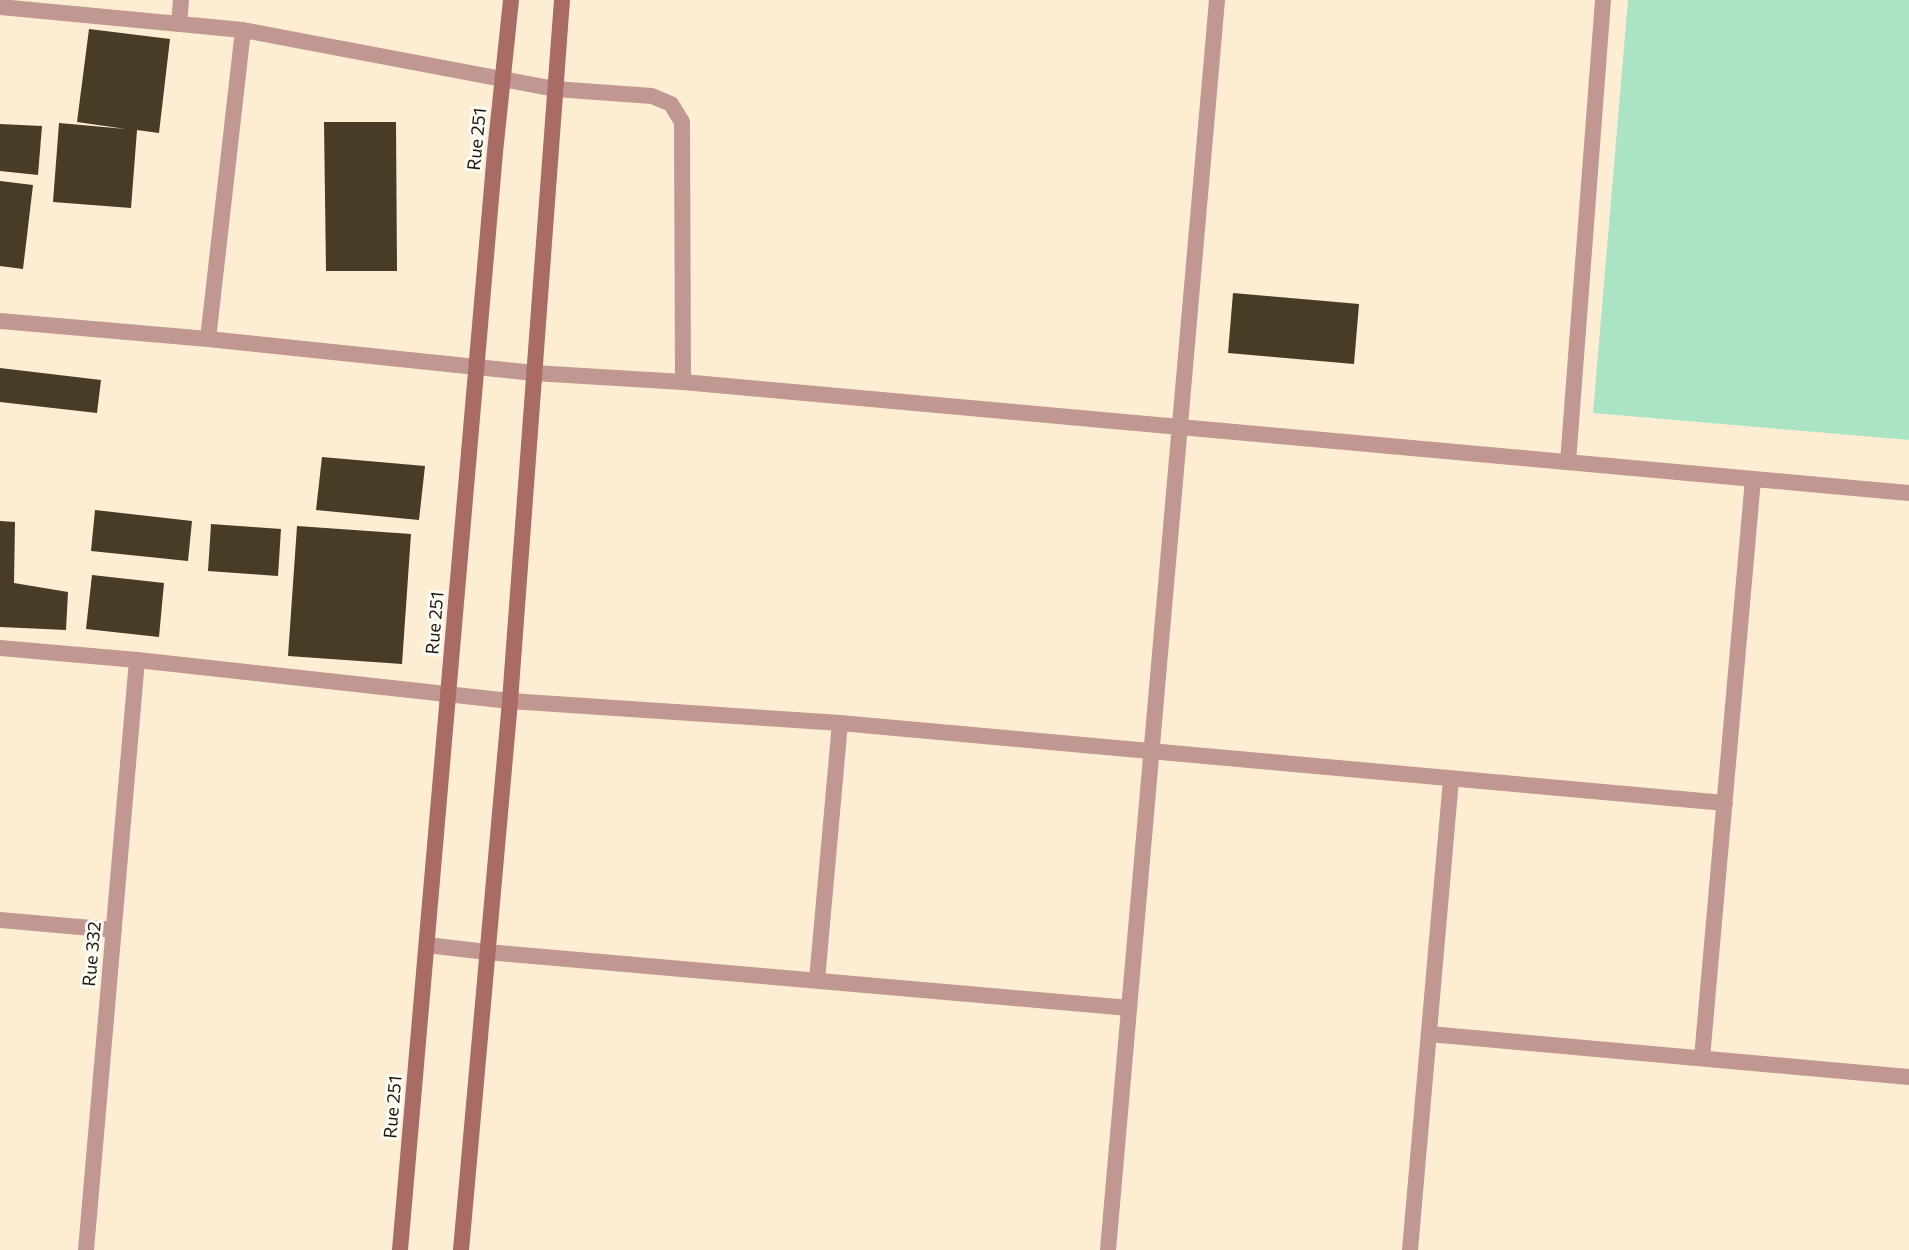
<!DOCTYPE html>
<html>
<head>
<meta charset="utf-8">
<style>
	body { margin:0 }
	canvas { display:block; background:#fcedd3 }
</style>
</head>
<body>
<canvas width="1909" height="1250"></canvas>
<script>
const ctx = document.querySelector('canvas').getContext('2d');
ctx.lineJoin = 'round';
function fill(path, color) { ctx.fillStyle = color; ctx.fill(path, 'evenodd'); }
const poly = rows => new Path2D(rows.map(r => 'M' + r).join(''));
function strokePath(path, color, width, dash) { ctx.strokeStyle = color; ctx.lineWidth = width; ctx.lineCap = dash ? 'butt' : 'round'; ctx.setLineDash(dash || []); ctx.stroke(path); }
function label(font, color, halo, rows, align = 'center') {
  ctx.font = font + ' Commissioner,sans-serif'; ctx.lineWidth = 6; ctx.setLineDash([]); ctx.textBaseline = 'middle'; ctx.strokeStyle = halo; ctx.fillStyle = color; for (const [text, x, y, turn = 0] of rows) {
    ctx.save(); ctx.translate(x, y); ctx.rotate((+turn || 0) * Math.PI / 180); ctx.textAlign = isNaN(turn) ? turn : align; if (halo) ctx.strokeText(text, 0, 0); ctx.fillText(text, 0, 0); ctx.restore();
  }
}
fill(poly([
	[1628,0,1909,0,1909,440,1593,413]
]), '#aae4c5');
fill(poly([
	[89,29,170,39,159,133,137,130,131,208,53,202,59,123,126,129,77,122],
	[324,122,396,122,397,271,326,271],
	[0,124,42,126,38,175,0,171],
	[0,181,33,185,23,269,0,266],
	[1233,293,1359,304,1354,364,1228,353],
	[0,368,101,380,97,413,0,402],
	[322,457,425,466,419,520,316,510],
	[95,510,192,521,188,561,91,551],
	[0,521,15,522,14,583,68,592,66,630,0,627],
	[211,524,281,529,278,576,208,571],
	[297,526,411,534,402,664,288,656],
	[92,575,164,583,159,637,86,629]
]), '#483c27');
strokePath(poly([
	[555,89,652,96,671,104,682,122,683,382]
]), '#c19791', 16);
strokePath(poly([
	[0,7,243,30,555,89],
	[179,24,181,0],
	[0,321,208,339,534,373,683,382,1909,493],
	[208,339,243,30],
	[1568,462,1603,0],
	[0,648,137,660,510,701,840,723,1725,803],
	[0,920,114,930],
	[427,945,487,952,1129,1008],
	[817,980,840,723],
	[1429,1034,1909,1077],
	[1702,1058,1753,479],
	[86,1250,137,660],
	[1108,1250,1217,0],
	[1410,1250,1451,779]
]), '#c19791', 16);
strokePath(poly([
	[400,1250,495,152,511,0],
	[461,1250,510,701,562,0]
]), '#a86c65', 16);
label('18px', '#1c170e', '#fffcf6', [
	["Rue 251",477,139,-84],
	["Rue 251",435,623,-85],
	["Rue 332",92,954,-85],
	["Rue 251",393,1107,-85]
]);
</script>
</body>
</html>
